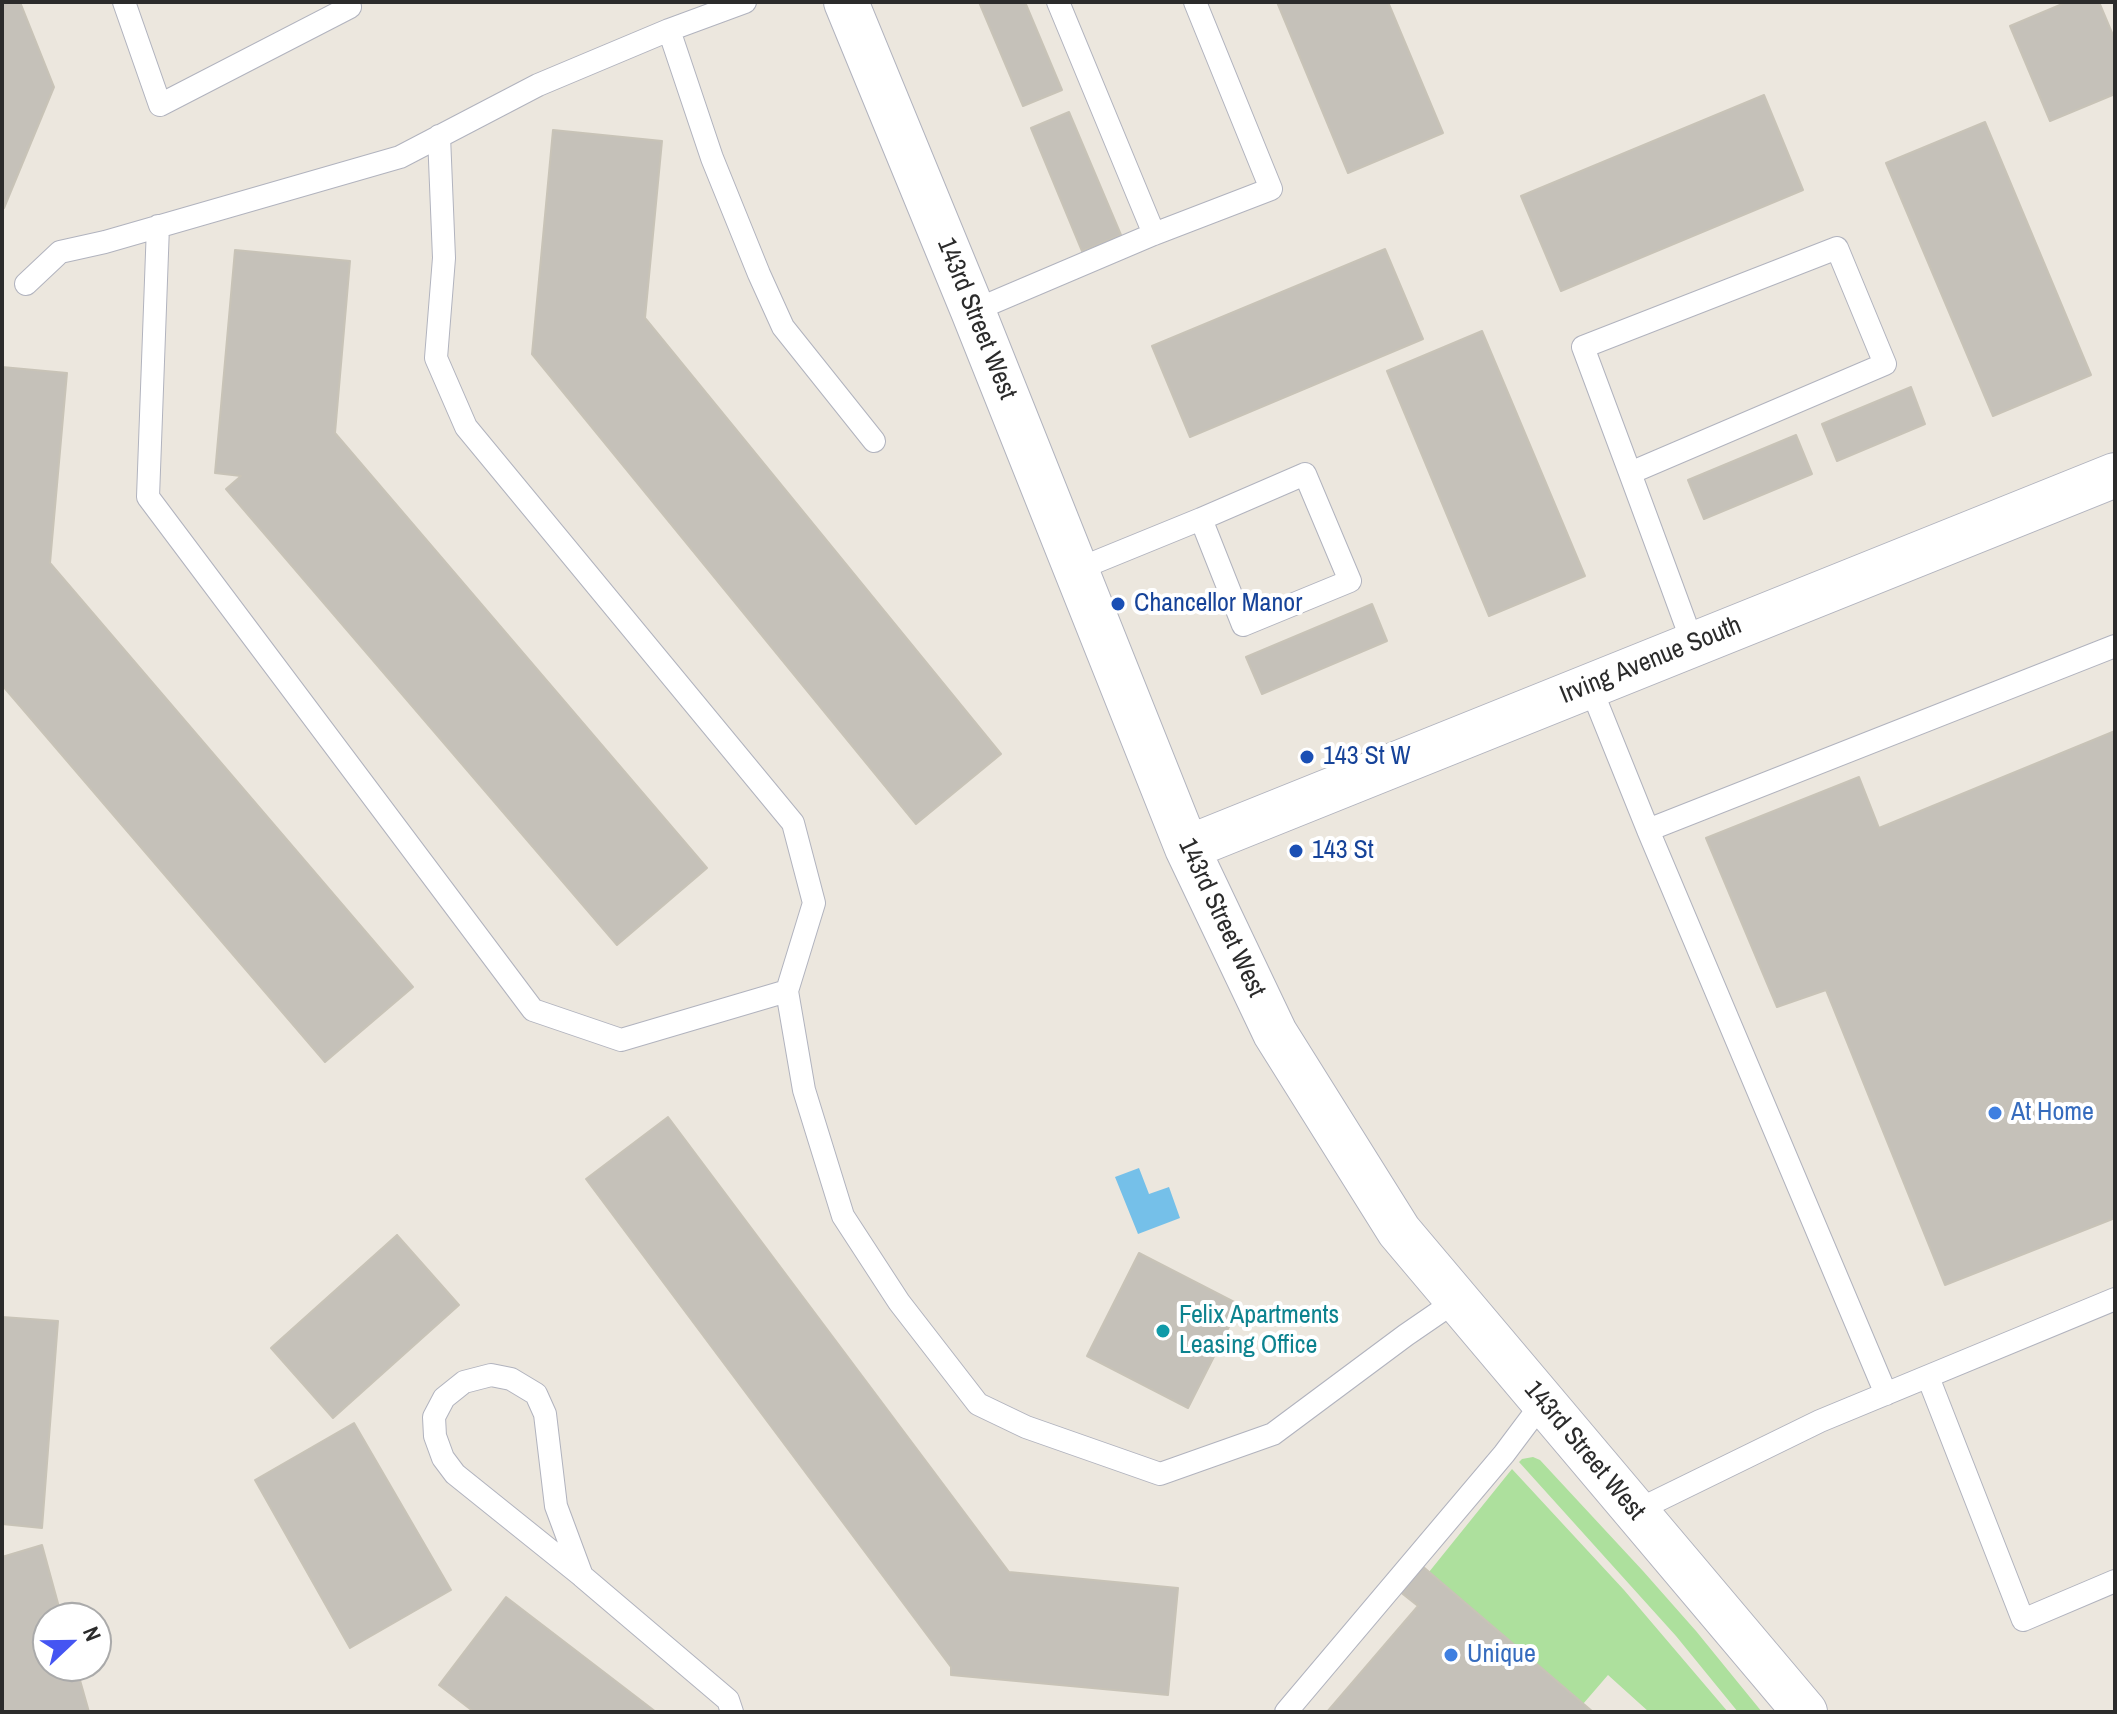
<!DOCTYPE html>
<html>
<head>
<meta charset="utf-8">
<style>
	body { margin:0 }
	#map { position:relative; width:2117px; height:1714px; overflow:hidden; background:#ece7de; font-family:"Archivo Narrow",sans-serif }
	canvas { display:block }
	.frame { position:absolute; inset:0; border:4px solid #2b2b2b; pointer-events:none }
	.north { position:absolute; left:32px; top:1602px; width:80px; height:80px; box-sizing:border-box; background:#fff; border:2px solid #aaa; border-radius:50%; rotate:68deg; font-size:22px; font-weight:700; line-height:32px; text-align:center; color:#2b2b2b }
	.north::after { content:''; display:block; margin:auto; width:28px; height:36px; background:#4555f2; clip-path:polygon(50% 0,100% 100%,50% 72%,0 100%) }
</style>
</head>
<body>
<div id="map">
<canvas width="2117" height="1714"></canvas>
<div class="frame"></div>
<div class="north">N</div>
</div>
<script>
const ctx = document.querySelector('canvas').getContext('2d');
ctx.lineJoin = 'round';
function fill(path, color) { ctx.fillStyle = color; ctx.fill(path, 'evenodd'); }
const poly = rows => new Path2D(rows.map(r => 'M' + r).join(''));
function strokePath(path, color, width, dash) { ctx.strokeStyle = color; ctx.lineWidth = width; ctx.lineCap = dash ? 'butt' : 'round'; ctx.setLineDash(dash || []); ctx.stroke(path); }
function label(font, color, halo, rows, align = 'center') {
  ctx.font = font + ' "Archivo Narrow",sans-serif'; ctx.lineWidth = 8; ctx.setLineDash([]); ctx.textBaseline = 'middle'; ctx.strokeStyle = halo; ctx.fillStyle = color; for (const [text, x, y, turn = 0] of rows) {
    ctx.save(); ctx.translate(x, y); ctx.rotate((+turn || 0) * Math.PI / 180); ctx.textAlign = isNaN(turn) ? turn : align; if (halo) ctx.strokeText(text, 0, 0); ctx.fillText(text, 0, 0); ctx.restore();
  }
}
fill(poly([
	[1533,1457,1540,1460,1643,1571,1696,1631,1762,1712,1738,1712,1676,1636,1519,1462,1522,1459],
	[1512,1469,1624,1590,1728,1712,1649,1712,1608,1675,1583,1704,1429,1572]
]), '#ade09d');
fill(poly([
	[1139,1168,1149,1194,1169,1187,1180,1218,1138,1234,1115,1177]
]), '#75c0e9');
const building = poly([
	[2,2,20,2,54,87,4,208,2,209,2,2],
	[979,2,1025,2,1062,90,1023,106,979,2],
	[1277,2,1388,2,1443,133,1348,173,1277,2],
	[2067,2,2099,2,2115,40,2115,94,2050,121,2010,26,2067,2],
	[1764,95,1803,190,1561,291,1521,196,1764,95],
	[1069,112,1121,235,1082,251,1031,128,1069,112],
	[1985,122,2091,375,1993,416,1886,163,1985,122],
	[553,130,662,141,645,318,1001,754,916,824,532,354,553,130],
	[1385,249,1423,339,1190,437,1152,346,1385,249],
	[235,250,350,261,335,433,707,868,617,945,226,489,241,476,215,473,235,250],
	[1482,331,1585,576,1489,616,1387,371,1482,331],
	[2,367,67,373,50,563,413,987,325,1062,2,685,2,367],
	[1911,387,1925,424,1837,461,1822,424,1911,387],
	[1796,435,1812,474,1704,519,1688,480,1796,435],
	[1372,604,1387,641,1262,694,1246,657,1372,604],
	[2115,731,2115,1218,1945,1285,1826,990,1777,1007,1706,838,1859,777,1879,828,2115,731],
	[668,1117,1009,1572,1178,1588,1168,1695,951,1675,951,1667,586,1179,668,1117],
	[397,1235,459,1305,333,1418,271,1348,397,1235],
	[1139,1253,1240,1305,1188,1408,1087,1356,1139,1253],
	[2,1317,58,1321,42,1528,2,1524,2,1317],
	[354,1423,451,1590,350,1648,255,1480,354,1423],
	[42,1545,62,1618,48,1618,48,1666,76,1666,89,1712,2,1712,2,1557,42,1545],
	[1421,1565,1593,1712,1327,1712,1418,1606,1399,1591,1421,1565],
	[506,1597,656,1712,474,1712,439,1685,506,1597]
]);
fill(building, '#c5c1b9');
strokePath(building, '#c8c3b7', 2);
const lane = poly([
	[124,2,160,105,350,7,348,2],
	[1058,2,1154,234],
	[669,30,712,158,759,274,783,327,874,441],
	[439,136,444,258,436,358,466,427,793,823,814,903,787,991],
	[158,226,148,497,533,1010,621,1040,787,991,804,1090,843,1216,899,1302,978,1404,1026,1427,1160,1474,1273,1434,1406,1335,1457,1300],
	[26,284,60,252,105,242,400,157,538,85,669,30,745,2],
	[973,311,1154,234,1271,189,1195,2],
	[1630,473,1885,364,1837,248,1583,347,1630,473,1671,584,1693,644],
	[1076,570,1201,519,1243,625,1350,581,1305,474,1201,519],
	[1590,686,1648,830],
	[1928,1377,2023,1620,2115,1581],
	[1886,1394,1648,830,2115,646],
	[1636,1511,1820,1421,2115,1299],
	[582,1576,556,1506,545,1414,536,1394,511,1379,491,1375,464,1382,444,1398,434,1417,435,1436,443,1458,455,1474,582,1576,728,1700,732,1712],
	[1286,1712,1504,1454,1543,1402]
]);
const secondary = poly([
	[846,2,973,311,1187,848,1275,1033,1399,1231,1805,1712],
	[1187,848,2115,475]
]);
strokePath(lane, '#b1b3be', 24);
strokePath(secondary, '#b1b3be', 46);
strokePath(lane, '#fff', 22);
strokePath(secondary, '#fff', 44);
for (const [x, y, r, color] of [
	[1118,604,8,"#1a4fb4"],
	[1307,757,8,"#1a4fb4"],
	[1296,851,8,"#1a4fb4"],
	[1995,1113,8,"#3f7fe0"],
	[1163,1331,8,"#0f9aa8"],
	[1451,1655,8,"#3f7fe0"]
]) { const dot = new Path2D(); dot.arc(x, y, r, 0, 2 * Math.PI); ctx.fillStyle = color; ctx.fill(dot); strokePath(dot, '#fff', 3); }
label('26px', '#2b2b2b', '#fff', [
	["143rd Street West",976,319,68],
	["Irving Avenue South",1651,661,-22],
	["143rd Street West",1221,918,65],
	["143rd Street West",1584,1451,50]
]);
label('26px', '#164399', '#fff', [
	["Chancellor Manor",1134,604],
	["143 St W",1323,757],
	["143 St",1312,851]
], 'left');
label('26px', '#366cbe', '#fff', [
	["At Home",2011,1113],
	["Unique",1467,1655]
], 'left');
label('26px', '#0d838f', '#fff', [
	["Felix Apartments",1179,1316],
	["Leasing Office",1179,1346]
], 'left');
</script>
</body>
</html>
